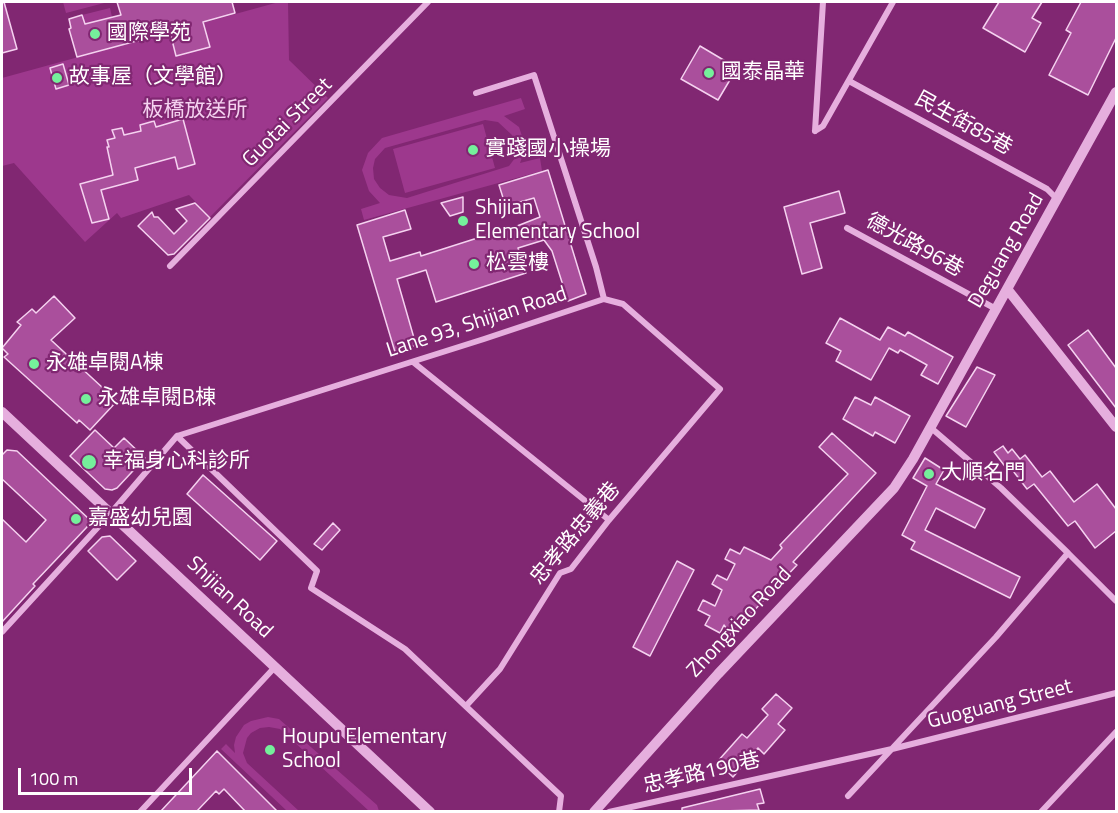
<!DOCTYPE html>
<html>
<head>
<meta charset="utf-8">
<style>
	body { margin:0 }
	#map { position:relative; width:1118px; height:813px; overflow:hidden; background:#812772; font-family:"Titillium Web",sans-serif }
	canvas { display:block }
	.frame { position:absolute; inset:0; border:3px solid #fff; pointer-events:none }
	.scale { position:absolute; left:18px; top:768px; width:174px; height:27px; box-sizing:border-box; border:3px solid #fff; border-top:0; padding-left:8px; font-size:18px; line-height:21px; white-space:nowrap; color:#fff; -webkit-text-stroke:4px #812772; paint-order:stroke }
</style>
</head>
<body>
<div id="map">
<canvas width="1118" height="813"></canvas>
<div class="frame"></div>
<div class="scale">100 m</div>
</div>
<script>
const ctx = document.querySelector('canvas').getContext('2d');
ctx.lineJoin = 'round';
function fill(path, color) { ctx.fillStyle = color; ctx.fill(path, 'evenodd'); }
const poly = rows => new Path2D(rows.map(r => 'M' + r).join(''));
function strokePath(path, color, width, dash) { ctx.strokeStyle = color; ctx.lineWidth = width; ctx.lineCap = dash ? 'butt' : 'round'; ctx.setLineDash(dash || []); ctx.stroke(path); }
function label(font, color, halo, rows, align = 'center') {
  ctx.font = font + ' "Titillium Web","Noto Sans TC",sans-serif'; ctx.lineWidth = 4.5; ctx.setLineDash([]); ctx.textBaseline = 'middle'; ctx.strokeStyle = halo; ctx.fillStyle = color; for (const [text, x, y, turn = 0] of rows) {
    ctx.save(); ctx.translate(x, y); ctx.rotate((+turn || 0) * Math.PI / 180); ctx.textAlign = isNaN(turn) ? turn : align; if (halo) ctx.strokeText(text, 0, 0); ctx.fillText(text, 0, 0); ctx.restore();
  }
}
fill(poly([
	[63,2,108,2,66,13],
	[279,2,288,2,289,60,328,98,210,217,189,195,121,218,117,213,85,242,14,163,2,166,2,78],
	[110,8,112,17,85,24,82,15],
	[521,98,525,109,504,116,519,127,522,136,523,155,520,163,540,158,542,171,364,220,361,209,380,203,369,191,362,170,368,153,382,138],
	[485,120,498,122,512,135,516,147,515,158,509,166,407,198,389,195,380,188,374,179,373,168,375,159,385,148],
	[483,124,495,168,405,193,393,149],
	[268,717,279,719,377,805,379,811,369,811,280,729,269,727,260,728,251,733,247,738,243,753,247,763,299,811,287,811,221,749,226,744,235,753,234,745,236,737,244,725,251,721]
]), '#9d388d');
const building = poly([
	[4,2,17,49,2,53,2,3,4,2],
	[117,2,232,2,235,13,203,22,210,47,176,56,170,32,77,57,69,29,71,28,69,19,82,15,85,24,121,15,117,2],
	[999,2,1042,2,1032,18,1041,23,1025,52,983,28,999,2],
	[1081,2,1116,2,1116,38,1088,95,1049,75,1071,33,1066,30,1081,2],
	[700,46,737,68,718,100,681,79,700,46],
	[63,64,69,85,56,89,50,68,63,64],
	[183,119,195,164,178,169,175,157,135,168,138,180,101,190,109,219,92,223,80,184,113,175,107,147,109,147,107,140,115,138,112,130,122,128,124,135,141,131,140,125,154,121,156,127,183,119],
	[548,170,586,294,568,301,552,251,544,240,518,248,526,273,436,302,426,270,397,279,416,345,395,352,357,225,405,210,411,229,383,237,390,261,420,252,421,256,512,227,512,228,540,217,534,198,513,204,508,209,505,204,499,185,548,170],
	[839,191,845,213,810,223,822,268,802,274,784,207,839,191],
	[463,197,463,212,450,216,441,203,463,197],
	[195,203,210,218,174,254,168,255,138,226,152,212,154,217,158,217,174,234,187,221,176,209,195,203],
	[54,296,75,318,51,340,117,401,90,430,79,420,77,423,4,357,8,354,2,348,21,325,17,322,32,309,36,313,54,296],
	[840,318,880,340,888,327,905,336,908,332,953,357,938,384,921,375,927,365,900,350,898,353,889,348,871,380,836,361,841,351,826,343,840,318],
	[1088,330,1116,368,1116,408,1068,345,1088,330],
	[977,367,995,375,966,427,946,416,977,367],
	[855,397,871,405,875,397,910,416,895,443,875,432,873,436,843,419,855,397],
	[95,430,114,448,124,438,145,458,117,488,112,490,105,489,70,456,95,430],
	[832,433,876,473,793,562,797,565,731,635,724,625,720,633,705,625,710,616,698,610,703,600,715,606,722,590,712,584,717,575,727,580,735,564,725,559,730,549,740,554,744,547,771,560,782,548,780,545,848,474,819,447,832,433],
	[1003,446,1008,453,1012,449,1020,459,1025,455,1042,477,1050,471,1074,502,1097,484,1116,509,1116,531,1095,548,1075,521,1068,526,1034,484,1027,489,1010,467,1007,469,994,452,1003,446],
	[7,450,17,451,90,520,87,527,33,584,35,586,2,622,2,519,26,542,46,520,2,479,2,455,7,450],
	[925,458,944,470,936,484,985,509,975,528,936,508,925,530,1020,577,1010,598,911,549,915,542,902,535,927,486,913,478,925,458],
	[203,475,277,541,260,560,187,494,203,475],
	[333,523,340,530,322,550,314,544,333,523],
	[110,536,136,561,117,580,88,551,102,537,110,536],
	[677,561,694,570,650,656,633,647,677,561],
	[776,694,792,708,778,724,785,730,764,754,758,748,733,777,717,762,742,734,747,738,768,715,762,709,776,694],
	[217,751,278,812,246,812,224,789,219,794,216,791,196,812,160,812,217,751],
	[760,789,764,803,757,804,759,810,682,812,682,808,760,789]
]);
fill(building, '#aa4f9c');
strokePath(building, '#f5d2f0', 1.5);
strokePath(poly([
	[849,81,1047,189,1057,199],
	[815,131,823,126,893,2],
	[815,131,823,2],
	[847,228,996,309],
	[170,266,428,2],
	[413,362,609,520],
	[930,427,1001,488,1068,553],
	[177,436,317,571,311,588,405,649,561,796,559,812],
	[2,632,110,514,177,436,484,339,604,299,596,267,534,75,476,93],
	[466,706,500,669,560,573,571,569,609,520,720,389,623,304,604,299],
	[848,796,996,637,1068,553,1116,601],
	[140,812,275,667],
	[609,812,892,749,1116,693],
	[1041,812,1116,732]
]), '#e6afde', 6);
strokePath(poly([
	[1008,290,1116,427],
	[2,412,430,812],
	[594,812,718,674,894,488,913,459,1116,92]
]), '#e6afde', 10);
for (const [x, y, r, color] of [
	[95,34,6,"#75ef9b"],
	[709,73,6,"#75ef9b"],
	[57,78,6,"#75ef9b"],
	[473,150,6,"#75ef9b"],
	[463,221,6,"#75ef9b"],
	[474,264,6,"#75ef9b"],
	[34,364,6,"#75ef9b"],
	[86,399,6,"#75ef9b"],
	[89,462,8,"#75ef9b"],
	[929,474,6,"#75ef9b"],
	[76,519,6,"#75ef9b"],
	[270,750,6,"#75ef9b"]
]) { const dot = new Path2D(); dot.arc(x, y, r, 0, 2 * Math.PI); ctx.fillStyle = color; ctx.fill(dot); strokePath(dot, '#812772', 2); }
label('21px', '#fff', '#812772', [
	["國際學苑",107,34],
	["國泰晶華",721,73],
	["故事屋（文學館）",69,78],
	["實踐國小操場",485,150],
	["Shijian",475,209],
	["Elementary School",475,233],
	["松雲樓",486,264],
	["永雄卓閱A棟",46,364],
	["永雄卓閱B棟",98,399],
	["幸福身心科診所",103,462],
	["大順名門",941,474],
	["嘉盛幼兒園",88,519],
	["Houpu Elementary",282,738],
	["School",282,762]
], 'left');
label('21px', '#f5d2f0', '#812772', [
	["板橋放送所",195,111]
]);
label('21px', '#fff', '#812772', [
	["Guotai Street",288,123,-45],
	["民生街85巷",963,124,29],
	["德光路96巷",914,246,29],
	["Deguang Road",1007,251,-60],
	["Lane 93, Shijian Road",477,323,-18],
	["忠孝路忠義巷",576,534,-50],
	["Shijian Road",229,598,43],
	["Zhongxiao Road",740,623,-47],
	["Guoguang Street",1000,705,-14],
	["忠孝路190巷",702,774,-13]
]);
</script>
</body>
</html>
